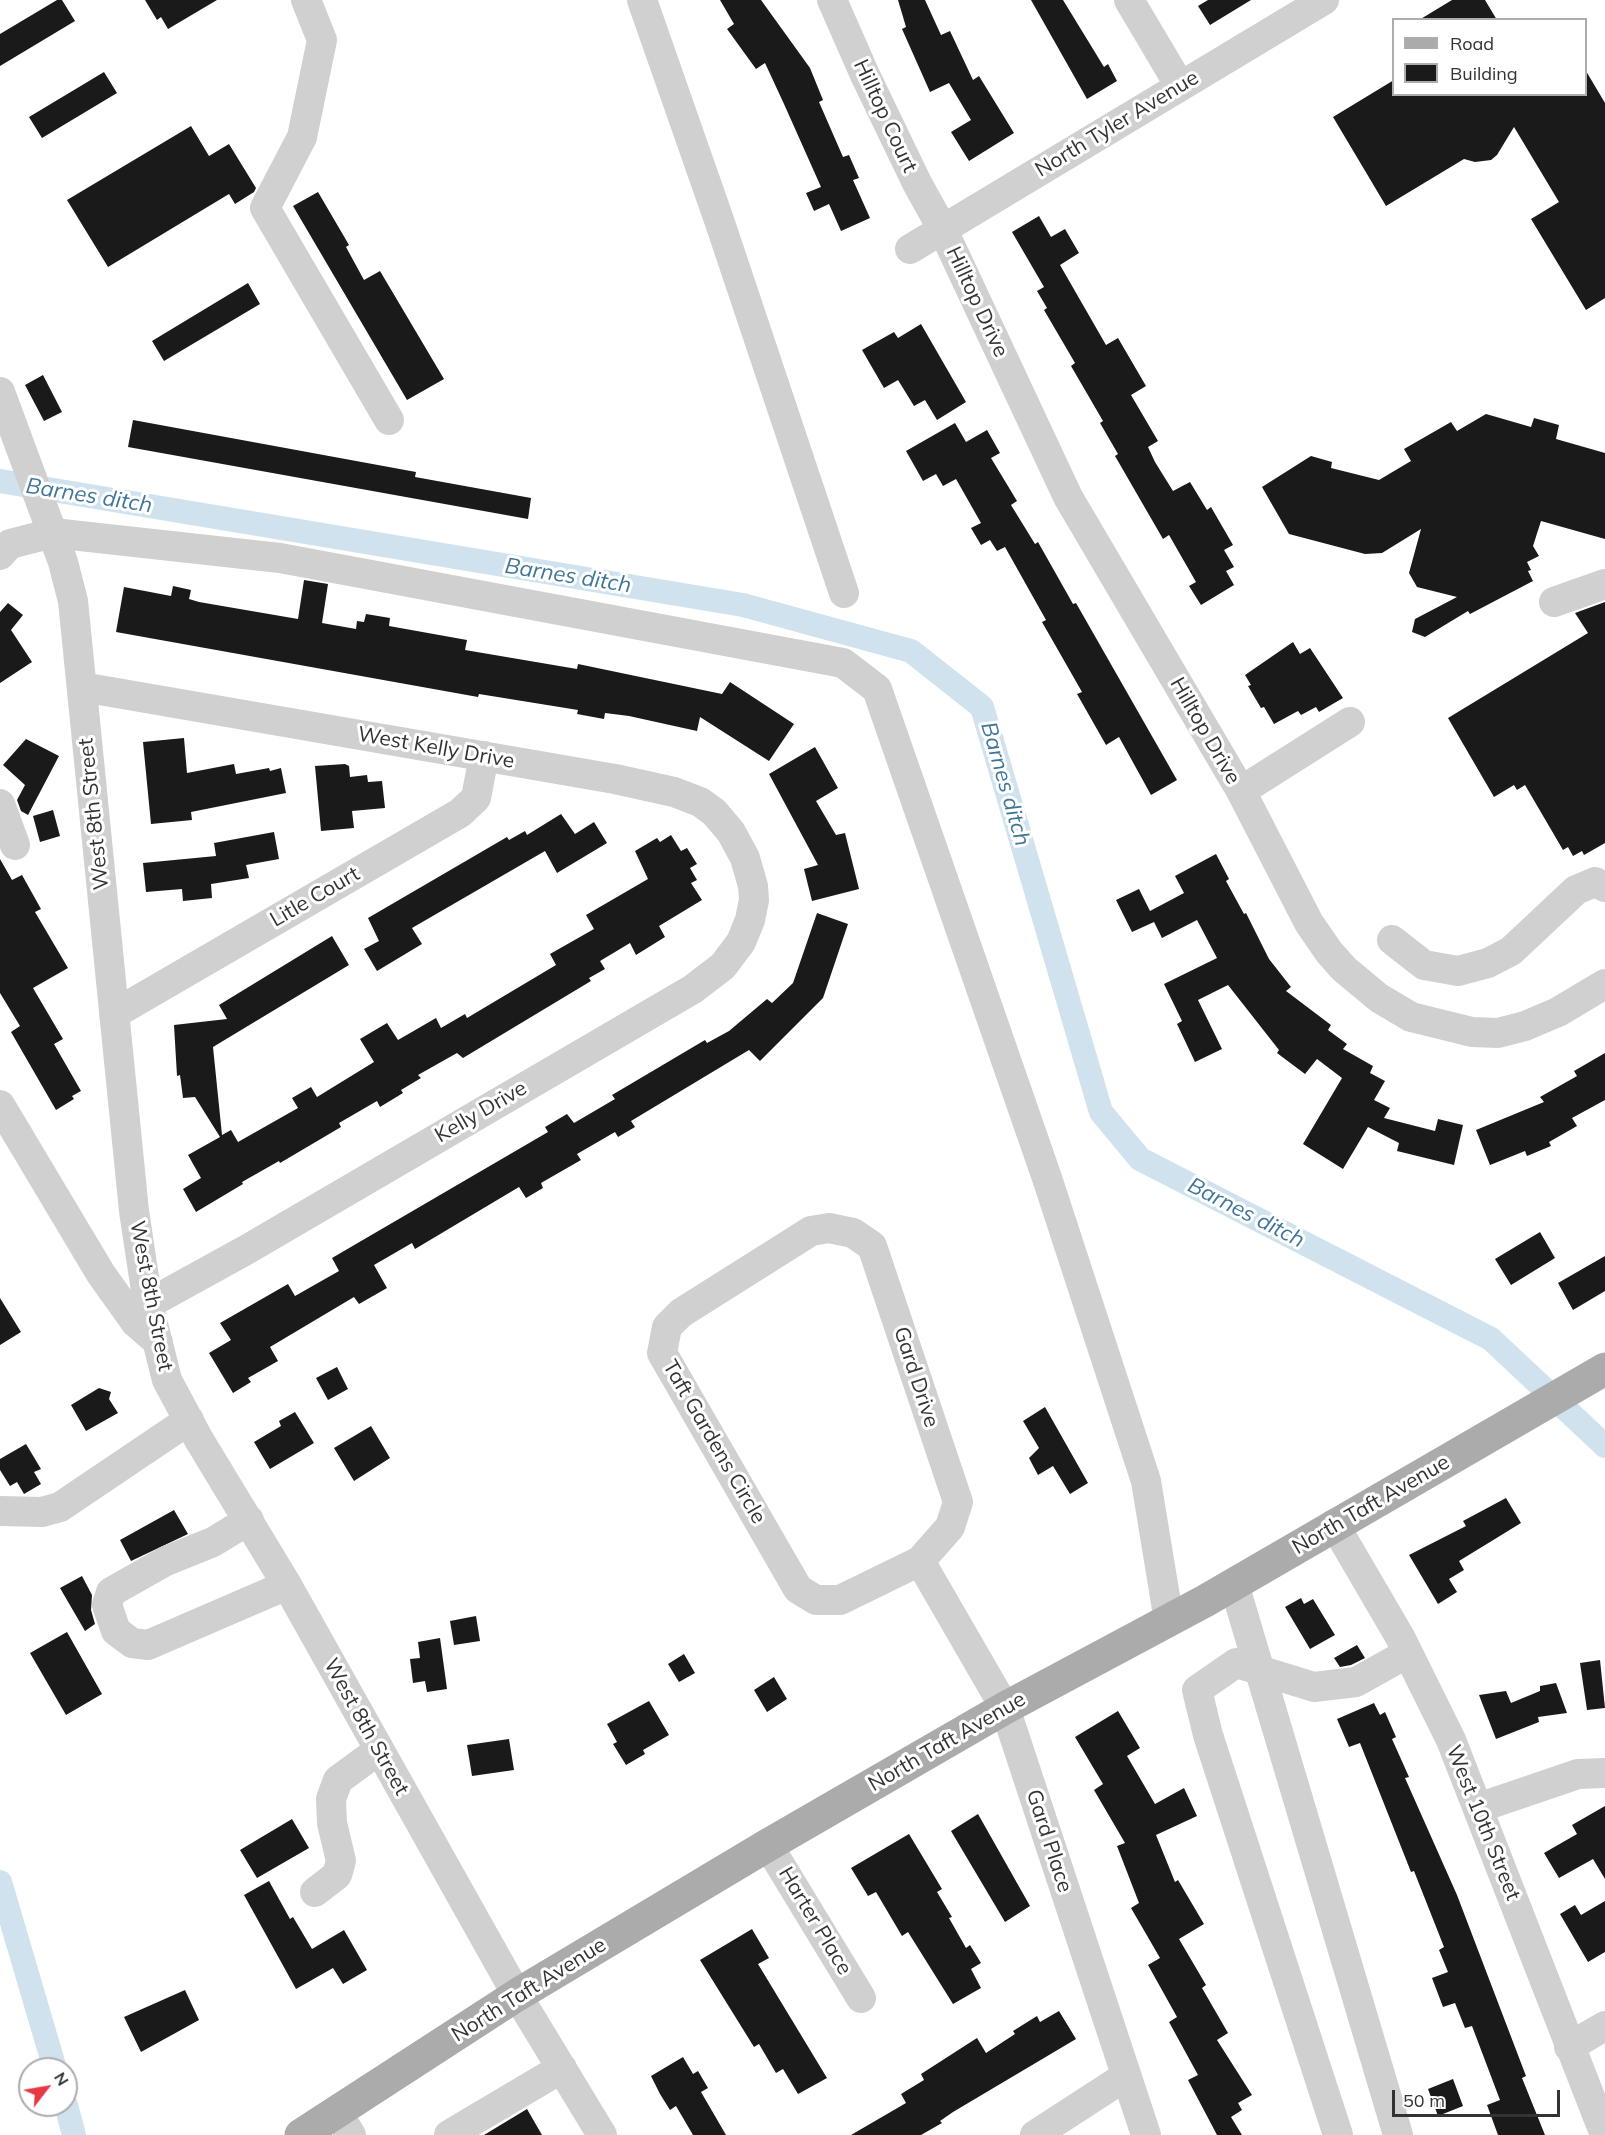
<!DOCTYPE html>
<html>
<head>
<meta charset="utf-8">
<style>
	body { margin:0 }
	#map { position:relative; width:1605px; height:2135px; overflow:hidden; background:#fff; font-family:Mulish,sans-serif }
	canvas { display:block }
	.legend { position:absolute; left:1392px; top:18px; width:195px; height:78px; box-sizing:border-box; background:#fff; border:2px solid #adadad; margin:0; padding:8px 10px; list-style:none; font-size:18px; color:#333 }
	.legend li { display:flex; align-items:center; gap:12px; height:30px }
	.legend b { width:30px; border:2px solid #adadad }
	.north { position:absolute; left:18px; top:2057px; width:60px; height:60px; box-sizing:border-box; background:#fff; border:2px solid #adadad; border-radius:50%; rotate:59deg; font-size:16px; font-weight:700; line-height:24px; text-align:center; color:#333 }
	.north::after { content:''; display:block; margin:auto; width:21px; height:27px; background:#e63946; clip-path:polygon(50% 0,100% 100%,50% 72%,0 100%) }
	.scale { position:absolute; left:1392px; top:2090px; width:168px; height:27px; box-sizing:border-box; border:3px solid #333; border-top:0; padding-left:8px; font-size:18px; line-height:21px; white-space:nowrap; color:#333; -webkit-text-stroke:4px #fff; paint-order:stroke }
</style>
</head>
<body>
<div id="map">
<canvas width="1605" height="2135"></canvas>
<ul class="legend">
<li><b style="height:8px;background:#ababab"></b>Road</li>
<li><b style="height:16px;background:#1a1a1a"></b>Building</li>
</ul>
<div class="north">N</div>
<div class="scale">50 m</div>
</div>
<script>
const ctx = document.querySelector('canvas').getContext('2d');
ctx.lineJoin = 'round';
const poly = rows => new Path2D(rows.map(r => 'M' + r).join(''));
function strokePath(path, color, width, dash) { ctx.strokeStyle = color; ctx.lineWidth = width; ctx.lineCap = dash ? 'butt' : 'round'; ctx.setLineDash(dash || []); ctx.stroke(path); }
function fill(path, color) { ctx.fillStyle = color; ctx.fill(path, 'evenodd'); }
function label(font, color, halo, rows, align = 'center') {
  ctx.font = font + ' Mulish,sans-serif'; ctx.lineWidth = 6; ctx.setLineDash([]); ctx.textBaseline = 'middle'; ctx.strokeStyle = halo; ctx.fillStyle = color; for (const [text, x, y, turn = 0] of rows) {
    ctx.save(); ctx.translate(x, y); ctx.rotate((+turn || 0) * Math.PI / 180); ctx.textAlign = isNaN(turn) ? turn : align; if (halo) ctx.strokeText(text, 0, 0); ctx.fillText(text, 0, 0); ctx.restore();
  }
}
strokePath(poly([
	[0,481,743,605,911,651,982,707,1101,1112,1140,1159,1491,1339,1605,1446],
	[0,1882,55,2069],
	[66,2105,74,2135]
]), '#cfe2ee', 24);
fill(poly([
	[57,0,62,0,75,21,0,66,0,34],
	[145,0,217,0,168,29,161,17,157,20],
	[720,0,761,0,810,68,823,100,819,102,843,157,849,155,859,178,853,180,870,218,841,231,829,204,814,211,806,193,821,187,784,104,765,63,756,69,727,29,734,24],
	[898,0,925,0,941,35,950,31,973,80,979,76,1014,133,969,161,951,132,971,120,949,83,930,92,902,29,906,27],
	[1031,0,1063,0,1104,67,1108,64,1117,81,1087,99],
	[1208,0,1251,0,1210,25,1198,6],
	[1452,0,1485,0,1497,20,1419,20],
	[1586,71,1605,103,1605,298,1586,310,1531,219,1559,202,1514,127,1497,155,1491,160,1475,162,1464,159,1386,206,1333,117,1394,80,1394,94,1586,94],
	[104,72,117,93,42,138,29,117],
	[191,126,209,156,229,144,256,188,254,192,235,204,229,194,108,267,67,200],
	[318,192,349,245,346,247,364,280,380,271,444,379,407,400,293,206],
	[1039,216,1051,237,1065,229,1079,253,1060,265,1106,345,1118,338,1146,386,1131,395,1158,441,1148,447,1155,462,1173,491,1190,482,1207,510,1211,507,1233,545,1224,550,1234,567,1226,571,1234,585,1201,605,1189,586,1196,582,1169,535,1163,539,1115,456,1118,454,1100,423,1103,421,1071,366,1075,363,1044,310,1047,308,1037,291,1044,287,1012,232],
	[248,283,260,304,164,361,152,341],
	[921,324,966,402,937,420,925,400,914,406,898,380,884,388,862,350,894,332,898,338],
	[43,375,62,412,44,421,25,385],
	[1486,414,1531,427,1534,418,1559,425,1556,439,1605,453,1605,539,1541,521,1533,546,1539,556,1527,562,1531,570,1528,571,1533,581,1470,614,1468,611,1425,637,1412,632,1415,619,1457,597,1417,587,1409,573,1421,529,1382,553,1365,554,1289,534,1262,487,1311,456,1332,462,1331,468,1379,480,1411,461,1404,449,1451,422,1457,431],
	[133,420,416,472,415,477,531,498,528,519,128,447],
	[955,423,966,442,987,430,1000,453,991,458,1017,501,1011,505,1035,544,1038,542,1073,604,1076,603,1177,780,1151,795,1119,737,1106,745,1077,694,1082,692,1042,622,1046,620,1005,547,997,551,990,540,981,545,971,528,981,523,956,479,943,486,936,474,923,481,906,451],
	[304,580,328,584,322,623,356,629,357,621,364,622,366,614,390,618,389,626,467,640,465,650,577,669,578,664,722,694,730,682,794,724,769,761,700,717,697,731,629,716,605,713,604,719,577,714,578,710,479,694,478,697,116,632,124,587,171,596,173,586,191,590,189,599,199,602,298,619],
	[1605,602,1605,843,1584,855,1582,851,1573,856,1568,847,1563,850,1525,785,1517,790,1514,785,1494,797,1448,718,1588,633,1575,613],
	[8,603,23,615,11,630,32,662,0,683,0,612],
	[1293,642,1300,654,1310,648,1343,698,1319,712,1316,707,1301,715,1298,711,1274,724,1264,707,1261,708,1248,686,1251,685,1245,675],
	[184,738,187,773,234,764,236,774,269,768,270,771,281,768,286,793,191,812,192,820,151,824,143,742],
	[26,739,59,756,28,815,21,811,17,800,25,785,3,765],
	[815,747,838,788,816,801,836,835,845,833,859,889,812,901,804,869,818,865,769,774],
	[345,764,349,766,350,777,367,775,368,782,382,781,385,808,352,811,354,828,321,831,315,766],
	[53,810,60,836,40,842,33,816],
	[561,814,575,834,594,822,607,843,557,873,545,851,412,928,422,944,377,971,364,949,379,941,368,918,507,837,509,840,525,831,527,835],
	[274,832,279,859,246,865,249,878,211,884,212,898,183,901,182,889,146,892,143,863,216,856,214,843],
	[671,835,681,851,687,848,697,864,690,868,697,880,691,883,702,900,659,926,665,937,636,955,630,943,600,961,605,969,589,978,591,981,463,1058,457,1053,418,1075,421,1078,401,1090,403,1093,380,1107,377,1101,339,1123,341,1127,280,1163,279,1161,242,1182,243,1184,196,1212,183,1189,201,1178,188,1155,220,1137,195,1097,183,1098,180,1075,177,1076,174,1025,227,1019,219,1005,332,936,349,965,213,1047,222,1135,231,1130,238,1142,298,1108,292,1098,311,1087,317,1097,374,1062,360,1039,387,1023,398,1040,436,1018,441,1028,465,1014,467,1018,556,965,550,954,594,929,586,915,648,879,635,851,657,838,660,842],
	[1216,854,1229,879,1226,881,1244,914,1246,913,1269,959,1291,987,1286,991,1331,1025,1328,1030,1347,1044,1343,1049,1373,1066,1370,1073,1385,1081,1374,1100,1390,1108,1384,1118,1435,1131,1438,1119,1463,1125,1454,1165,1397,1151,1399,1143,1368,1127,1343,1169,1303,1144,1342,1078,1317,1059,1305,1074,1277,1053,1279,1050,1228,985,1198,1000,1222,1049,1195,1062,1177,1024,1182,1021,1164,984,1217,958,1197,920,1162,938,1154,922,1132,932,1116,900,1139,889,1150,911,1184,893,1175,876],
	[0,859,12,880,22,875,41,909,35,912,68,968,33,988,63,1039,54,1044,81,1091,72,1096,74,1099,56,1110,11,1032,20,1026,0,993],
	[817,913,848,924,823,998,760,1061,749,1050,631,1121,635,1127,618,1137,615,1132,577,1154,581,1160,541,1183,543,1188,526,1198,519,1187,415,1249,412,1243,374,1265,387,1288,359,1304,354,1297,270,1347,278,1361,248,1378,251,1382,233,1393,209,1353,231,1340,220,1323,288,1284,295,1296,339,1271,332,1258,548,1132,545,1127,567,1114,574,1123,615,1099,612,1095,705,1040,707,1043,729,1031,767,999,772,1003,793,983],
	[1605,1053,1605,1100,1572,1118,1577,1126,1549,1142,1551,1146,1527,1156,1525,1151,1490,1165,1476,1130,1544,1102,1540,1097,1577,1076,1574,1071],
	[1540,1232,1555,1258,1511,1285,1495,1259],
	[1605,1256,1605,1291,1573,1310,1558,1283],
	[0,1298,21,1332,0,1345],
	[337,1367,348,1389,328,1400,316,1378],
	[99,1388,111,1392,109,1399,118,1413,86,1431,71,1405],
	[1045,1407,1088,1483,1070,1494,1053,1466,1038,1475,1029,1458,1039,1448,1023,1421],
	[295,1412,314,1443,270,1469,254,1442,281,1426,279,1421],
	[371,1426,390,1458,354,1481,334,1448],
	[26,1444,41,1469,34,1472,41,1484,24,1494,17,1482,10,1486,0,1470,0,1459],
	[1506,1498,1521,1523,1459,1561,1464,1570,1449,1579,1457,1592,1438,1604,1409,1555,1466,1526,1463,1521],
	[174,1510,188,1534,131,1561,120,1540],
	[82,1576,92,1595,91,1610,95,1624,85,1631,60,1588],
	[1301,1598,1304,1604,1313,1599,1335,1635,1310,1649,1285,1607],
	[476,1616,480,1641,454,1645,450,1621],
	[67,1632,102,1694,66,1715,30,1653],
	[440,1638,447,1689,427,1692,425,1681,413,1683,410,1659,420,1658,418,1642],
	[1357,1645,1365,1658,1351,1665,1340,1667,1334,1658],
	[684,1654,695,1673,679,1682,668,1664],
	[1600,1660,1605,1708,1587,1710,1580,1663],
	[774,1677,787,1699,767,1712,754,1690],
	[1556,1683,1567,1713,1538,1717,1539,1722,1496,1739,1479,1695,1506,1691,1511,1703,1540,1691,1540,1686],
	[649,1701,669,1735,643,1750,645,1754,626,1765,613,1744,617,1742,607,1724],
	[1374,1703,1380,1715,1385,1712,1396,1737,1392,1739,1409,1777,1405,1778,1457,1895,1526,2076,1522,2078,1545,2135,1498,2135,1487,2105,1500,2100,1472,2026,1465,2028,1455,2003,1443,2007,1432,1978,1448,1972,1439,1950,1444,1947,1414,1871,1411,1872,1360,1743,1349,1747,1337,1719],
	[1118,1711,1140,1748,1127,1756,1155,1804,1184,1788,1197,1816,1156,1835,1175,1882,1178,1880,1204,1924,1179,1939,1206,1985,1202,1988,1228,2033,1217,2040,1252,2095,1238,2103,1242,2110,1231,2117,1242,2135,1217,2135,1188,2080,1198,2075,1169,2022,1177,2017,1148,1965,1160,1958,1131,1908,1139,1903,1117,1846,1125,1843,1094,1790,1103,1784,1075,1737],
	[509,1739,514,1770,472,1776,467,1745],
	[1605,1806,1605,1879,1593,1859,1559,1878,1544,1853,1577,1834,1572,1825],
	[978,1814,1030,1906,1005,1922,951,1831],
	[292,1819,309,1848,257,1878,240,1850],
	[909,1834,942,1889,937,1892,952,1917,949,1918,966,1948,970,1945,981,1963,971,1969,981,1988,953,2004,908,1932,902,1936,876,1892,868,1896,851,1868],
	[269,1881,290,1919,293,1917,312,1949,344,1930,367,1970,343,1984,333,1968,296,1989,244,1895],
	[1605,1901,1605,1952,1588,1962,1560,1914,1575,1905,1581,1915],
	[752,1929,769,1958,758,1964,827,2078,798,2094,783,2069,776,2073,759,2044,754,2047,700,1960],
	[185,1990,199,2020,141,2052,124,2017],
	[1059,2011,1076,2039,953,2112,940,2121,942,2123,921,2135,851,2135,906,2103,901,2094,924,2080,921,2074,977,2038,986,2053,1015,2034,1013,2031,1037,2016,1040,2022],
	[683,2057,693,2074,698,2071,708,2088,701,2092,726,2135,693,2135,676,2106,670,2110,660,2094,651,2076],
	[1453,2079,1463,2106,1438,2116,1428,2089],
	[527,2109,542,2135,484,2135]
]), '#1a1a1a');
strokePath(poly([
	[306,0,322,40,302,137,265,208,389,420],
	[642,0,719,220,844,593],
	[832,0,865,75,917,183,943,230,1068,497,1241,791,1309,923,1329,952,1344,969,1379,998,1411,1017,1472,1032,1498,1033,1525,1026,1558,1012,1605,984],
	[1129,0,1180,86],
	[910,249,1324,0],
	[0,392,63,562,73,601,134,1211,148,1304,167,1380,198,1438,287,1585,517,1995,602,2135],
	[0,555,10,544,53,533,280,558,843,663,877,689,1047,1178,1146,1481,1169,1621],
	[1554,602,1605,584],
	[82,687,615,779,674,792,700,802,714,812,731,832,745,858,753,886,754,900,750,920,741,942,723,966,693,989,246,1250,148,1304],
	[1241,791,1350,722],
	[0,804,15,845],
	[1392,940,1424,965,1458,971,1488,963,1511,951,1576,890,1595,882,1605,887],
	[114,1014,460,813,476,798,484,756],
	[0,1105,101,1274,136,1323,158,1342],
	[829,1228,853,1233,872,1246,958,1502,950,1527,920,1561,840,1600,816,1600,798,1589,662,1353,667,1327,681,1313,811,1231,829,1228],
	[0,1511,42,1512,60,1507,189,1420],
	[249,1520,213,1542,166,1561,111,1592,107,1605,116,1631,132,1643,148,1645,287,1585],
	[1334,1524,1400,1637,1451,1740,1605,2135],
	[920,1561,1005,1708,1146,2135],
	[1234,1584,1398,2135],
	[1478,1808,1578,1774,1605,1773],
	[768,1845,861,1998],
	[315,1892,337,1875,341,1861,332,1823,331,1799,338,1780,379,1750],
	[1569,2047,1605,2026],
	[337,2112,351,2135],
	[449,2135,562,2068],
	[1035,2135,1126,2076],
	[1338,2135,1208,1735,1197,1690,1236,1663,1314,1687,1356,1682,1408,1653]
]), '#d0d0d0', 30);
strokePath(poly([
	[301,2135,517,1995,768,1845,1005,1708,1205,1601,1605,1369]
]), '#ababab', 33);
label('21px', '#333', '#fff', [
	["Hilltop Court",885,116,65],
	["North Tyler Avenue",1117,124,-31],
	["Hilltop Drive",977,302,65],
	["Hilltop Drive",1205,731,60],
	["West Kelly Drive",436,748,10],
	["West 8th Street",94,814,-96],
	["Litle Court",315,897,-30],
	["Kelly Drive",481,1112,-30],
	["West 8th Street",151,1296,79],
	["Gard Drive",916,1377,72],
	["Taft Gardens Circle",714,1442,60],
	["North Taft Avenue",1371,1505,-30],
	["West 8th Street",366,1727,61],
	["North Taft Avenue",947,1742,-30],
	["West 10th Street",1483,1823,68],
	["Gard Place",1049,1841,72],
	["Harter Place",815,1921,59],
	["North Taft Avenue",529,1990,-32]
]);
label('italic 22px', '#3f7597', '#fff', [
	["Barnes ditch",89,496,9],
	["Barnes ditch",568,576,9],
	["Barnes ditch",1005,784,74],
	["Barnes ditch",1246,1213,27]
]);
</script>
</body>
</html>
